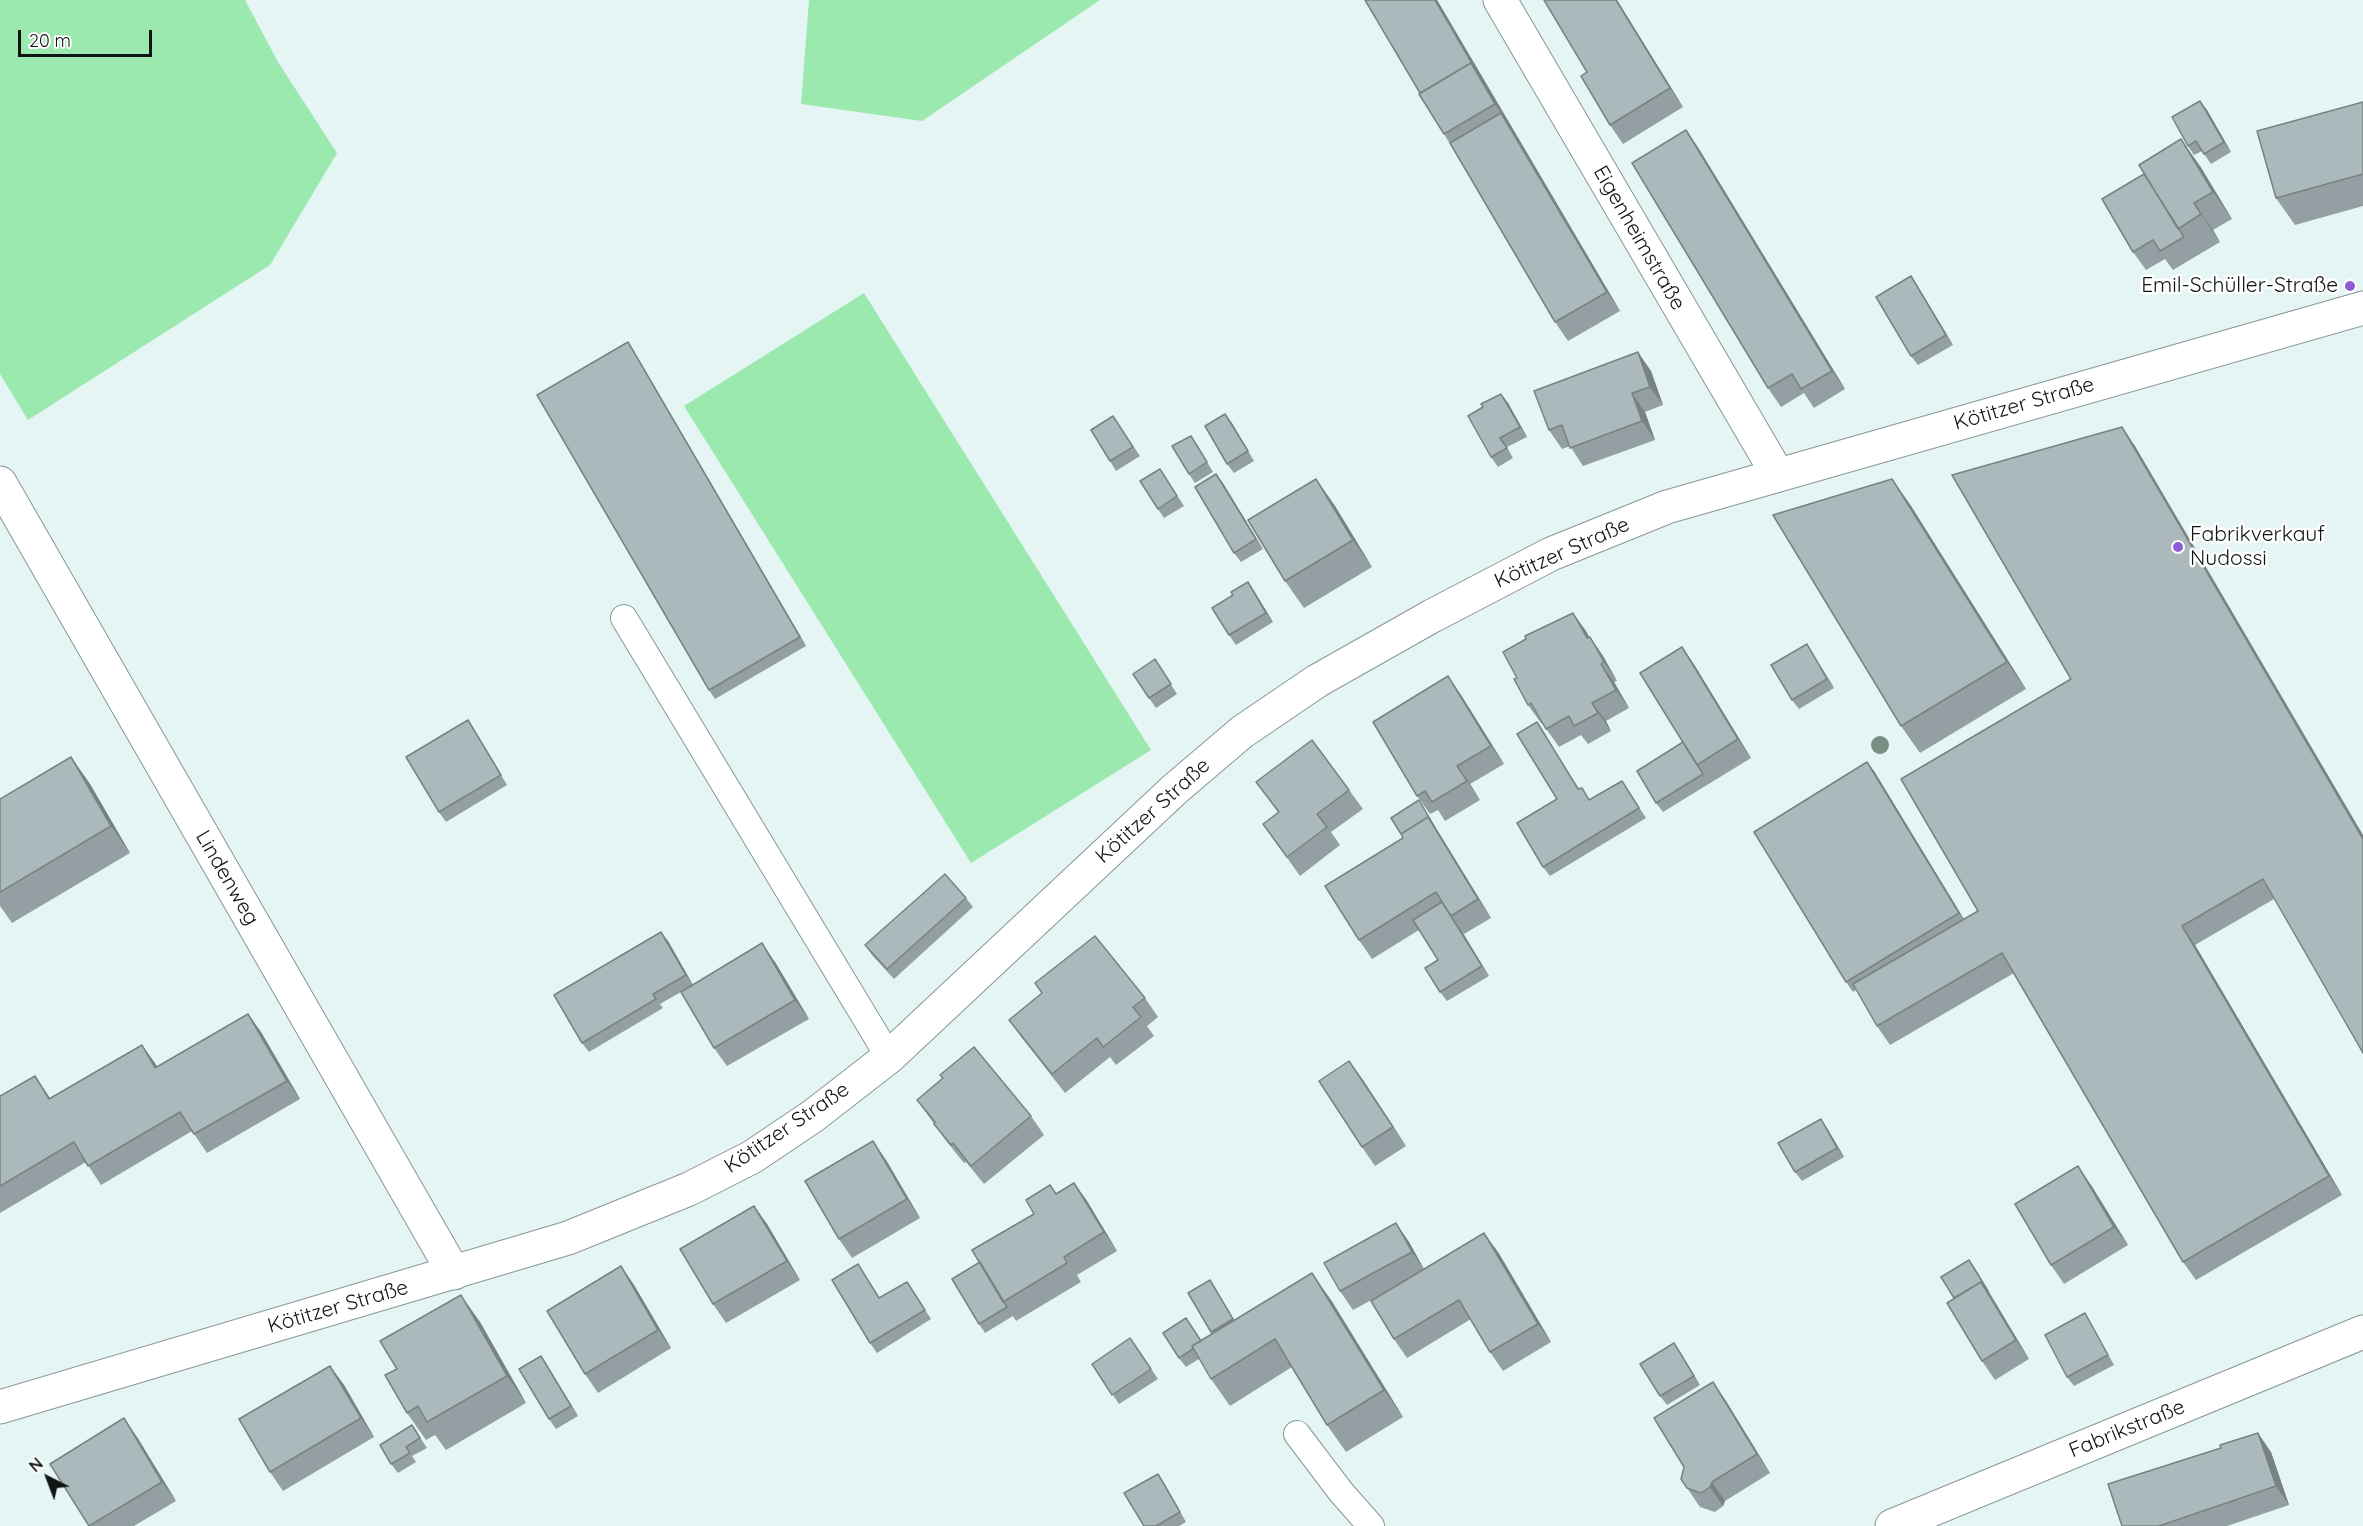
<!DOCTYPE html>
<html>
<head>
<meta charset="utf-8">
<style>
	body { margin:0 }
	#map { position:relative; width:2363px; height:1526px; overflow:hidden; background:#e5f5f4; font-family:Quicksand,sans-serif }
	canvas { display:block }
	.north { position:absolute; left:18px; top:1448px; width:60px; height:60px; -webkit-text-stroke:4px #fff; paint-order:stroke; rotate:318deg; font-size:16px; font-weight:700; line-height:24px; text-align:center; color:#0f1414 }
	.north::after { content:''; display:block; margin:auto; width:21px; height:27px; background:#0f1414; clip-path:polygon(50% 0,100% 100%,50% 72%,0 100%) }
	.scale { position:absolute; left:18px; top:30px; width:134px; height:27px; box-sizing:border-box; border:3px solid #0f1414; border-top:0; padding-left:8px; font-size:18px; line-height:21px; white-space:nowrap; color:#0f1414; -webkit-text-stroke:4px #fff; paint-order:stroke }
</style>
</head>
<body>
<div id="map">
<canvas width="2363" height="1526"></canvas>
<div class="north">N</div>
<div class="scale">20 m</div>
</div>
<script>
const ctx = document.querySelector('canvas').getContext('2d');
ctx.lineJoin = 'round';
function fill(path, color) { ctx.fillStyle = color; ctx.fill(path, 'evenodd'); }
const poly = rows => new Path2D(rows.map(r => 'M' + r).join(''));
function strokePath(path, color, width, dash) { ctx.strokeStyle = color; ctx.lineWidth = width; ctx.lineCap = dash ? 'butt' : 'round'; ctx.setLineDash(dash || []); ctx.stroke(path); }
function label(font, color, halo, rows, align = 'center') {
  ctx.font = font + ' Quicksand,sans-serif'; ctx.lineWidth = 5; ctx.setLineDash([]); ctx.textBaseline = 'middle'; ctx.strokeStyle = halo; ctx.fillStyle = color; for (const [text, x, y, turn = 0] of rows) {
    ctx.save(); ctx.translate(x, y); ctx.rotate((+turn || 0) * Math.PI / 180); ctx.textAlign = isNaN(turn) ? turn : align; if (halo) ctx.strokeText(text, 0, 0); ctx.fillText(text, 0, 0); ctx.restore();
  }
}
fill(poly([
	[0,0,245,0,278,62,337,153,270,265,28,420,0,374],
	[809,0,1100,0,922,121,801,104],
	[864,293,1151,750,971,863,684,406]
]), '#9be9af');
const lane = poly([
	[624,618,889,1057],
	[1297,1434,1341,1492,1371,1526]
]);
const street = poly([
	[1500,0,1778,475],
	[0,483,454,1273],
	[1892,1526,2363,1332]
]);
const secondary = poly([
	[0,1407,568,1238,689,1189,752,1157,813,1116,889,1057,1175,789,1242,732,1317,681,1432,616,1551,554,1667,507,2363,308]
]);
strokePath(lane, '#889696', 28);
strokePath(street, '#889696', 35);
strokePath(secondary, '#889696', 35);
strokePath(lane, '#fff', 26);
strokePath(street, '#fff', 33);
strokePath(secondary, '#fff', 33);
ctx.fillStyle = '#758f82';
for (const [x, y] of [
	[1880,745]
]) { ctx.beginPath(); ctx.arc(x, y, 9, 0, 2 * Math.PI); ctx.fill(); }
fill(poly([
	[1365,0,1437,0,1620,311,1568,341,1555,322],
	[1617,0,1683,107,1623,144,1610,125,1587,72],
	[2200,101,2207,110,2231,152,2211,164,2202,151,2194,155,2188,146],
	[2363,102,2363,206,2295,225,2276,198],
	[1686,130,1699,149,1845,389,1814,408,1804,393,1781,407,1768,388],
	[2200,166,2232,219,2213,230,2220,242,2173,270,2165,259,2146,270,2133,252],
	[1911,276,1953,345,1918,365,1911,356],
	[634,352,806,646,715,699,709,690],
	[1651,371,1663,405,1645,412,1655,440,1583,466,1570,446,1562,449,1549,430],
	[1501,394,1508,403,1527,437,1507,447,1513,458,1498,467,1491,457,1483,407],
	[1225,414,1254,461,1234,473,1227,464],
	[1113,416,1140,456,1116,471,1110,461],
	[1197,445,1213,472,1195,483,1189,474],
	[2135,446,2274,899,2195,945,2342,1195,2196,1280,2183,1262,2014,973,1890,1045,1877,1026,1856,990,1853,992,1846,982,1874,771,1964,919,1978,911,2071,679],
	[1160,469,1184,506,1164,518,1158,509],
	[1216,474,1263,549,1241,562,1234,553],
	[1316,479,1335,506,1372,567,1304,608,1285,581],
	[1892,479,1911,506,2026,689,1920,753,1901,726],
	[1254,591,1273,622,1236,645,1229,635],
	[1573,613,1589,637,1590,637,1603,656,1617,681,1614,682,1629,708,1606,721,1611,731,1588,744,1581,735,1559,747,1542,723,1541,723,1528,705,1517,678],
	[1807,644,1834,688,1799,709,1792,700],
	[1682,647,1695,666,1751,758,1663,812,1656,803,1683,742],
	[1161,669,1177,694,1156,708,1149,698],
	[1461,695,1504,764,1470,784,1480,800,1445,821,1438,810,1430,814,1417,796],
	[468,720,507,785,446,822,439,812],
	[1543,732,1579,789,1590,800,1622,781,1646,818,1550,876,1543,867,1557,799],
	[71,757,90,784,130,853,12,923,0,906,0,799],
	[1256,782,1349,790,1363,809,1331,832,1340,845,1300,876,1263,824,1278,812],
	[1425,810,1491,918,1464,934,1461,930,1489,976,1447,1001,1440,992,1438,960,1419,930,1372,959,1359,940,1403,838],
	[966,898,973,907,894,979,872,955,865,945],
	[668,941,693,985,660,1004,663,1008,589,1052,582,1043],
	[775,962,809,1019,727,1066,714,1048],
	[1035,983,1145,998,1158,1017,1147,1026,1154,1036,1116,1065,1110,1057,1065,1093,1022,1038,1009,1020,1042,993],
	[248,1014,261,1032,300,1099,207,1153,192,1131,101,1185,86,1162,0,1213,0,1096,50,1099,157,1067],
	[940,1075,1031,1116,1044,1135,984,1184,966,1162,964,1163,947,1142,917,1100,943,1078],
	[1363,1080,1406,1146,1375,1166,1362,1147],
	[1821,1119,1827,1128,1844,1157,1802,1181,1795,1172],
	[886,1160,920,1218,852,1258,839,1239],
	[1074,1183,1087,1201,1117,1251,1077,1275,1081,1282,1016,1321,1013,1316,985,1333,979,1324,980,1262,1034,1214,1050,1185,1056,1193],
	[2091,1185,2128,1245,2064,1284,2051,1265],
	[754,1206,767,1224,800,1280,726,1323,713,1304],
	[1396,1223,1409,1242,1424,1269,1498,1252,1551,1342,1503,1371,1490,1352,1471,1319,1407,1358,1394,1339,1377,1297,1353,1310,1340,1291],
	[1969,1260,2029,1359,1995,1380,1982,1361,1954,1298],
	[858,1264,879,1298,907,1282,931,1319,877,1353,870,1343],
	[621,1266,634,1285,671,1348,598,1393,585,1374],
	[1210,1280,1234,1320,1331,1300,1403,1417,1346,1452,1327,1425,1292,1367,1230,1406,1211,1379,1199,1359,1186,1367,1179,1358,1201,1341,1212,1334,1188,1293],
	[2085,1313,2091,1323,2114,1365,2074,1386,2067,1377],
	[480,1322,526,1403,446,1450,435,1435,426,1440,407,1413],
	[1130,1338,1158,1379,1119,1404,1092,1364],
	[1680,1352,1700,1385,1667,1405,1660,1396],
	[541,1356,578,1416,556,1429,549,1419],
	[330,1366,344,1385,374,1437,283,1491,270,1472],
	[1726,1401,1770,1473,1725,1501,1723,1506,1715,1512,1700,1507,1687,1488],
	[412,1425,427,1448,412,1456,416,1462,398,1473,391,1464],
	[137,1437,176,1501,134,1526,89,1526],
	[2271,1452,2289,1505,2227,1526,2122,1526],
	[1164,1483,1186,1522,1179,1526,1144,1526]
]), '#939fa2');
fill(poly([
	[1435,0,1437,0,1620,311,1607,292,1501,113,1495,104],
	[1616,0,1617,0,1683,107,1670,88],
	[2200,101,2207,110,2231,152,2224,142],
	[1686,130,1699,149,1845,389,1832,371],
	[2181,139,2200,166,2232,219,2213,192],
	[2194,203,2213,230,2220,242,2201,214],
	[1911,276,1917,285,1953,345,1946,335],
	[628,342,634,352,806,646,800,637],
	[1638,352,1651,371,1663,405,1650,387],
	[1632,393,1645,412,1655,440,1642,421],
	[1501,394,1508,403,1527,437,1520,427],
	[1225,414,1232,423,1254,461,1248,451],
	[2122,427,2135,446,2363,835,2363,839],
	[1216,474,1223,483,1263,549,1256,539],
	[1316,479,1335,506,1372,567,1353,540],
	[1892,479,1911,506,2026,689,2007,662],
	[1248,582,1254,591,1273,622,1266,613],
	[1573,613,1586,631,1600,657,1587,638],
	[1590,637,1603,656,1617,681,1604,662],
	[1807,644,1813,654,1834,688,1827,679],
	[1682,647,1695,666,1751,758,1738,739],
	[1601,664,1614,682,1629,708,1616,690],
	[1448,676,1461,695,1504,764,1491,746],
	[1592,703,1606,721,1611,731,1598,713],
	[71,757,90,784,130,853,111,826],
	[1867,762,1874,771,1966,923,1959,913],
	[1457,766,1470,784,1480,800,1467,781],
	[1419,800,1425,810,1491,918,1478,899],
	[1454,921,1461,930,1489,976,1482,966],
	[2182,926,2195,945,2342,1195,2329,1176],
	[661,932,668,941,693,985,686,975],
	[762,943,775,962,809,1019,795,1000],
	[248,1014,261,1032,300,1099,287,1081],
	[142,1045,155,1063,168,1086,155,1068],
	[1349,1061,1363,1080,1406,1146,1393,1127],
	[35,1076,48,1095,62,1118,49,1099],
	[1821,1119,1827,1128,1844,1157,1837,1148],
	[873,1141,886,1160,920,1218,907,1199],
	[2078,1166,2091,1185,2128,1245,2114,1227],
	[1074,1183,1087,1201,1117,1251,1104,1232],
	[754,1206,767,1224,800,1280,787,1261],
	[1396,1223,1409,1242,1425,1271,1412,1252],
	[1484,1233,1498,1252,1551,1342,1538,1324],
	[1969,1260,1976,1270,2029,1359,2016,1340],
	[621,1266,634,1285,671,1348,658,1330],
	[1312,1273,1331,1300,1403,1417,1384,1390],
	[461,1295,480,1322,526,1403,507,1376],
	[1674,1343,1680,1352,1700,1385,1694,1376],
	[541,1356,547,1365,578,1416,571,1406],
	[330,1366,344,1385,374,1437,361,1418],
	[1713,1382,1726,1401,1770,1473,1757,1454],
	[124,1418,137,1437,176,1501,162,1482],
	[2258,1433,2271,1452,2289,1505,2276,1486],
	[1712,1482,1725,1501,1723,1506,1710,1487]
]), '#788284');
const building = poly([
	[1365,0,1435,0,1477,72,1471,63,1420,93,1365,0],
	[1544,0,1616,0,1670,88,1610,125,1581,76,1587,72,1544,0],
	[1471,63,1495,104,1444,134,1419,94,1471,63],
	[2200,101,2224,142,2204,154,2196,141,2188,146,2172,117,2200,101],
	[2363,102,2363,174,2276,198,2257,131,2363,102],
	[1501,113,1607,292,1555,322,1450,143,1501,113],
	[1686,130,1832,371,1801,389,1792,374,1768,388,1632,163,1686,130],
	[2181,139,2213,192,2194,203,2201,214,2178,229,2139,165,2181,139],
	[2144,174,2184,237,2160,251,2153,240,2133,252,2102,199,2144,174],
	[1911,276,1946,335,1911,356,1876,297,1911,276],
	[628,342,800,637,709,690,537,395,628,342],
	[1638,352,1650,387,1632,393,1642,421,1570,448,1562,425,1549,430,1534,391,1638,352],
	[1501,394,1520,427,1500,438,1507,448,1491,457,1468,416,1483,407,1481,404,1501,394],
	[1225,414,1248,451,1227,464,1205,426,1225,414],
	[1113,416,1133,447,1110,461,1091,430,1113,416],
	[2122,427,2363,839,2363,1053,2263,879,2182,926,2329,1176,2183,1262,2002,953,1877,1026,1853,984,1978,911,1901,779,2071,679,1952,475,2122,427],
	[1191,436,1207,462,1189,474,1172,446,1191,436],
	[1160,469,1177,496,1158,509,1140,481,1160,469],
	[1216,474,1256,539,1234,553,1195,487,1216,474],
	[1316,479,1353,540,1285,581,1248,520,1316,479],
	[1892,479,2007,662,1901,726,1773,515,1892,479],
	[1248,582,1266,613,1229,635,1212,608,1233,595,1231,592,1248,582],
	[1573,613,1587,638,1590,637,1604,662,1601,664,1616,690,1592,703,1598,713,1574,726,1569,716,1546,729,1531,703,1528,705,1514,679,1517,678,1503,652,1526,639,1525,636,1573,613],
	[1807,644,1827,679,1792,700,1771,665,1807,644],
	[1682,647,1738,739,1697,765,1640,673,1682,647],
	[1155,659,1171,684,1149,698,1133,674,1155,659],
	[1448,676,1491,746,1457,766,1467,781,1432,802,1425,791,1417,796,1373,722,1448,676],
	[468,720,501,775,439,812,406,757,468,720],
	[1537,722,1578,789,1582,788,1589,800,1622,781,1639,808,1543,867,1517,823,1557,799,1517,734,1537,722],
	[1312,740,1349,790,1317,814,1327,827,1287,857,1263,824,1279,812,1256,782,1312,740],
	[1683,742,1703,774,1656,803,1637,771,1683,742],
	[71,757,111,826,0,892,0,799,71,757],
	[1867,762,1959,913,1846,982,1754,832,1867,762],
	[1419,800,1434,826,1428,817,1401,834,1391,818,1419,800],
	[1428,817,1478,899,1451,916,1436,892,1359,940,1325,886,1403,838,1401,834,1428,817],
	[945,874,966,898,887,969,865,945,945,874],
	[1442,902,1482,966,1440,992,1425,968,1438,960,1413,920,1442,902],
	[661,932,686,975,653,994,656,999,582,1043,554,995,661,932],
	[1095,936,1145,998,1133,1007,1141,1017,1103,1047,1097,1038,1052,1074,1009,1020,1042,993,1035,983,1095,936],
	[762,943,795,1000,714,1048,681,992,762,943],
	[248,1014,287,1081,194,1134,180,1112,88,1166,74,1142,0,1186,0,1096,35,1076,49,1099,142,1045,155,1068,248,1014],
	[974,1047,1031,1116,971,1166,953,1143,951,1145,934,1124,935,1122,917,1100,943,1078,940,1075,974,1047],
	[1349,1061,1393,1127,1362,1147,1319,1081,1349,1061],
	[1821,1119,1837,1148,1795,1172,1778,1143,1821,1119],
	[873,1141,907,1199,839,1239,805,1181,873,1141],
	[2078,1166,2114,1227,2051,1265,2015,1204,2078,1166],
	[1074,1183,1104,1232,1064,1257,1067,1263,1003,1302,972,1250,1034,1214,1026,1200,1050,1185,1056,1194,1074,1183],
	[754,1206,787,1261,713,1304,680,1249,754,1206],
	[1396,1223,1412,1252,1340,1291,1324,1263,1396,1223],
	[1484,1233,1538,1324,1490,1352,1459,1300,1394,1339,1371,1301,1484,1233],
	[1969,1260,1988,1291,1981,1282,1954,1298,1941,1277,1969,1260],
	[980,1262,1007,1307,979,1324,952,1279,980,1262],
	[858,1264,879,1298,907,1282,925,1310,870,1343,832,1280,858,1264],
	[621,1266,658,1330,585,1374,547,1311,621,1266],
	[1312,1273,1384,1390,1327,1425,1275,1339,1211,1379,1192,1346,1312,1273],
	[1210,1280,1233,1319,1211,1332,1188,1293,1210,1280],
	[1981,1282,2016,1340,1982,1361,1947,1303,1981,1282],
	[461,1295,507,1376,427,1422,418,1406,407,1413,385,1375,397,1369,380,1341,461,1295],
	[2085,1313,2108,1355,2067,1377,2045,1335,2085,1313],
	[1186,1318,1201,1341,1192,1346,1193,1349,1179,1358,1163,1333,1186,1318],
	[1130,1338,1151,1369,1112,1395,1092,1364,1130,1338],
	[1674,1343,1694,1376,1660,1396,1640,1364,1674,1343],
	[541,1356,571,1406,549,1419,519,1369,541,1356],
	[330,1366,361,1418,270,1472,239,1419,330,1366],
	[1713,1382,1757,1454,1712,1482,1710,1487,1701,1493,1687,1488,1681,1479,1684,1467,1654,1418,1713,1382],
	[124,1418,162,1482,89,1526,50,1464,124,1418],
	[412,1425,420,1438,406,1447,410,1453,391,1464,380,1445,412,1425],
	[2258,1433,2276,1486,2159,1526,2122,1526,2108,1484,2221,1448,2220,1445,2258,1433],
	[1158,1474,1180,1512,1156,1526,1144,1526,1124,1493,1158,1474]
]);
fill(building, '#abb9bc');
strokePath(building, '#788284', 1.5);
for (const [x, y, r, color] of [
	[2350,286,6,"#8f5cd5"],
	[2178,547,6,"#8f5cd5"]
]) { const dot = new Path2D(); dot.arc(x, y, r, 0, 2 * Math.PI); ctx.fillStyle = color; ctx.fill(dot); strokePath(dot, '#fff', 2); }
label('21px', '#0f1414', '#fff', [
	["Eigenheimstraße",1639,238,60],
	["Kötitzer Straße",2024,404,-16],
	["Kötitzer Straße",1562,553,-24],
	["Kötitzer Straße",1153,811,-42],
	["Lindenweg",227,878,60],
	["Kötitzer Straße",787,1128,-34],
	["Kötitzer Straße",338,1307,-16],
	["Fabrikstraße",2127,1429,-22]
]);
label('21px', '#0f1414', '#fff', [
	["Emil-Schüller-Straße",2338,286],
	["Fabrikverkauf",2190,535,"left"],
	["Nudossi",2190,559,"left"]
], 'right');
</script>
</body>
</html>
